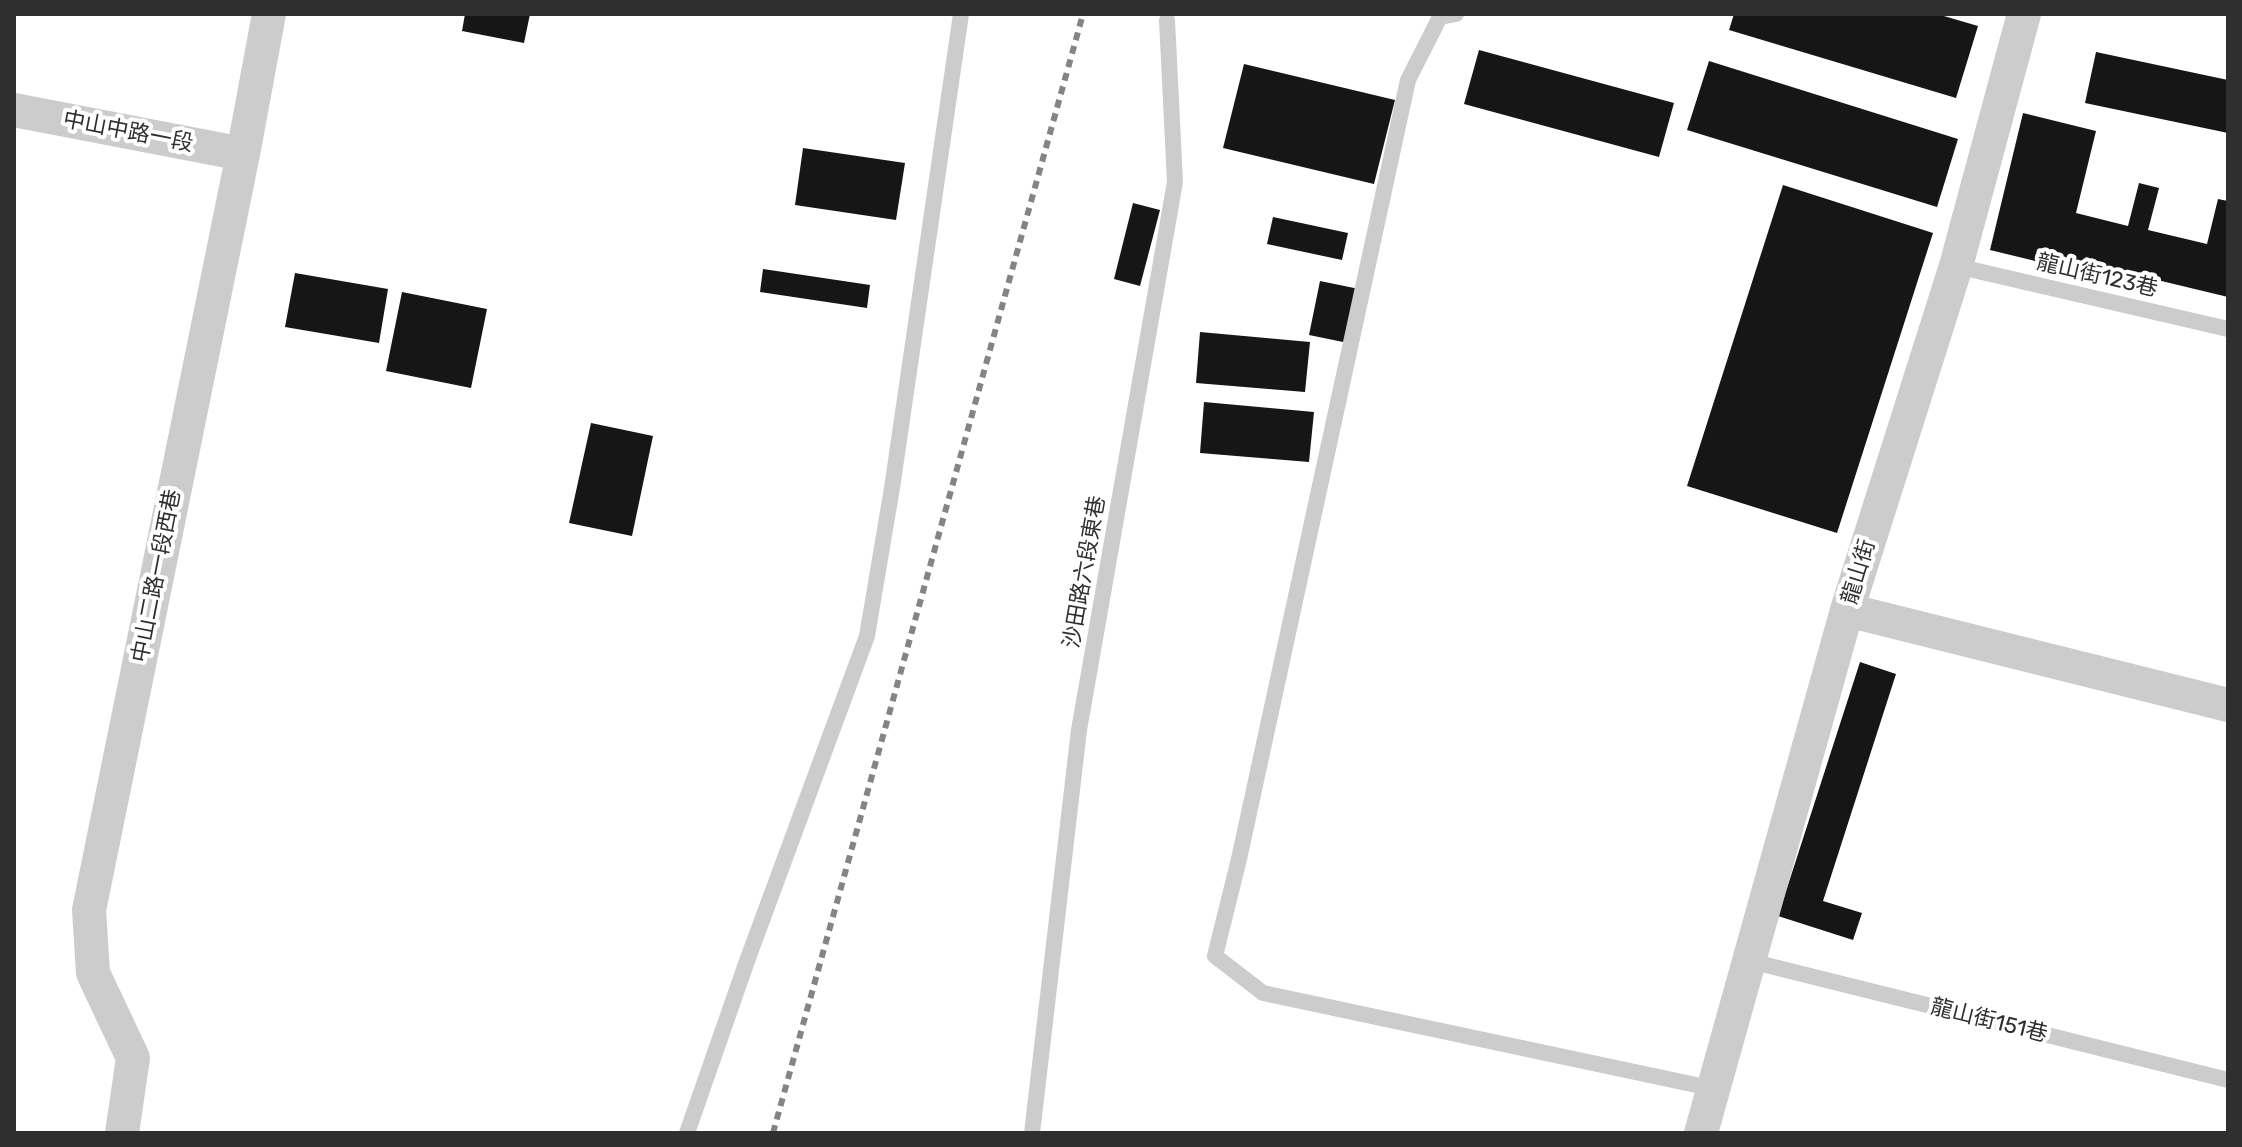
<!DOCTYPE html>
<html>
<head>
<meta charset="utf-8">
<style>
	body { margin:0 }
	#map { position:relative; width:2242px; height:1147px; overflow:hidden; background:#fff; font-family:Rubik,sans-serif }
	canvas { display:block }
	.frame { position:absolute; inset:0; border:16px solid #2f2f2f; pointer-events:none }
</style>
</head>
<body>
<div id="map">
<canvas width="2242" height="1147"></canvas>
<div class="frame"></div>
</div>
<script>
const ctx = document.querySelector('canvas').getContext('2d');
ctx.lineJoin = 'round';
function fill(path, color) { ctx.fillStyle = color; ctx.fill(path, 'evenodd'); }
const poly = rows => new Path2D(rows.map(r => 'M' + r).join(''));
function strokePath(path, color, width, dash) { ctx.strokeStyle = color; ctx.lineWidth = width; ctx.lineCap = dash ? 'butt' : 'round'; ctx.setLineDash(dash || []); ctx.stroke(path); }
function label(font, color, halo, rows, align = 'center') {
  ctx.font = font + ' Rubik,"Noto Sans TC",sans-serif'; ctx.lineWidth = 8; ctx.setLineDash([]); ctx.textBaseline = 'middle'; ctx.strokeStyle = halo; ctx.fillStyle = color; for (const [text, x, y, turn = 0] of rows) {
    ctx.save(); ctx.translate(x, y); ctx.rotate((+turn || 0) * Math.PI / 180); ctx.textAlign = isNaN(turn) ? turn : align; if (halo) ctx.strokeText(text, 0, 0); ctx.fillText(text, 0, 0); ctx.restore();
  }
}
fill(poly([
	[465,14,530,14,524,43,462,31],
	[1734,14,1937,14,1978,26,1956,98,1729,30],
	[1479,50,1674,103,1659,157,1464,104],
	[2096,52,2228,80,2228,133,2085,103],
	[1709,61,1958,139,1937,207,1687,130],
	[1244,64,1395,100,1374,184,1223,148],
	[2023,113,2096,131,2076,213,2128,226,2139,183,2159,188,2148,230,2207,244,2218,199,2228,201,2228,297,2099,266,2097,276,1990,250],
	[803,148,905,163,896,220,795,205],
	[1783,185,1933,233,1837,533,1687,486],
	[1133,203,1160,210,1140,286,1114,279],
	[1273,217,1348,233,1342,260,1267,244],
	[763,269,870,285,867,308,760,292],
	[295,273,388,289,379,343,285,327],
	[1320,281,1359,289,1348,343,1309,335],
	[402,292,487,309,471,388,386,371],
	[1200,332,1310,342,1305,392,1196,383],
	[1204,402,1314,412,1309,462,1200,453],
	[591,423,653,436,632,536,569,523],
	[1860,662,1896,674,1823,901,1862,913,1853,940,1778,916]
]), '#161616');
strokePath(poly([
	[1456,14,1440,17,1408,80,1239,859,1215,956,1263,993,1715,1089],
	[1956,266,2228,329],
	[1750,961,2228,1080],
	[687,1133,747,961,867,636,892,488,961,14],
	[1032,1133,1079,730,1175,182,1167,20]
]), '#ccc', 16);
strokePath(poly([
	[14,110,243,154],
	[1847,610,2228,705],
	[122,1133,133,1058,93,973,89,910,243,154,269,14],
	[1701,1133,1847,610,1956,266,2024,14]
]), '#ccc', 34);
strokePath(poly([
	[773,1133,1083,14]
]), '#848484', 6, [8, 6]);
label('22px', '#2f2f2f', '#fff', [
	["中山中路一段",128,132,11],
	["龍山街123巷",2097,276,13],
	["沙田路六段東巷",1085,572,-80],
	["龍山街",1859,572,-73],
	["中山二路一段西巷",157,576,-79],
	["龍山街151巷",1989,1021,14]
]);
</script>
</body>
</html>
